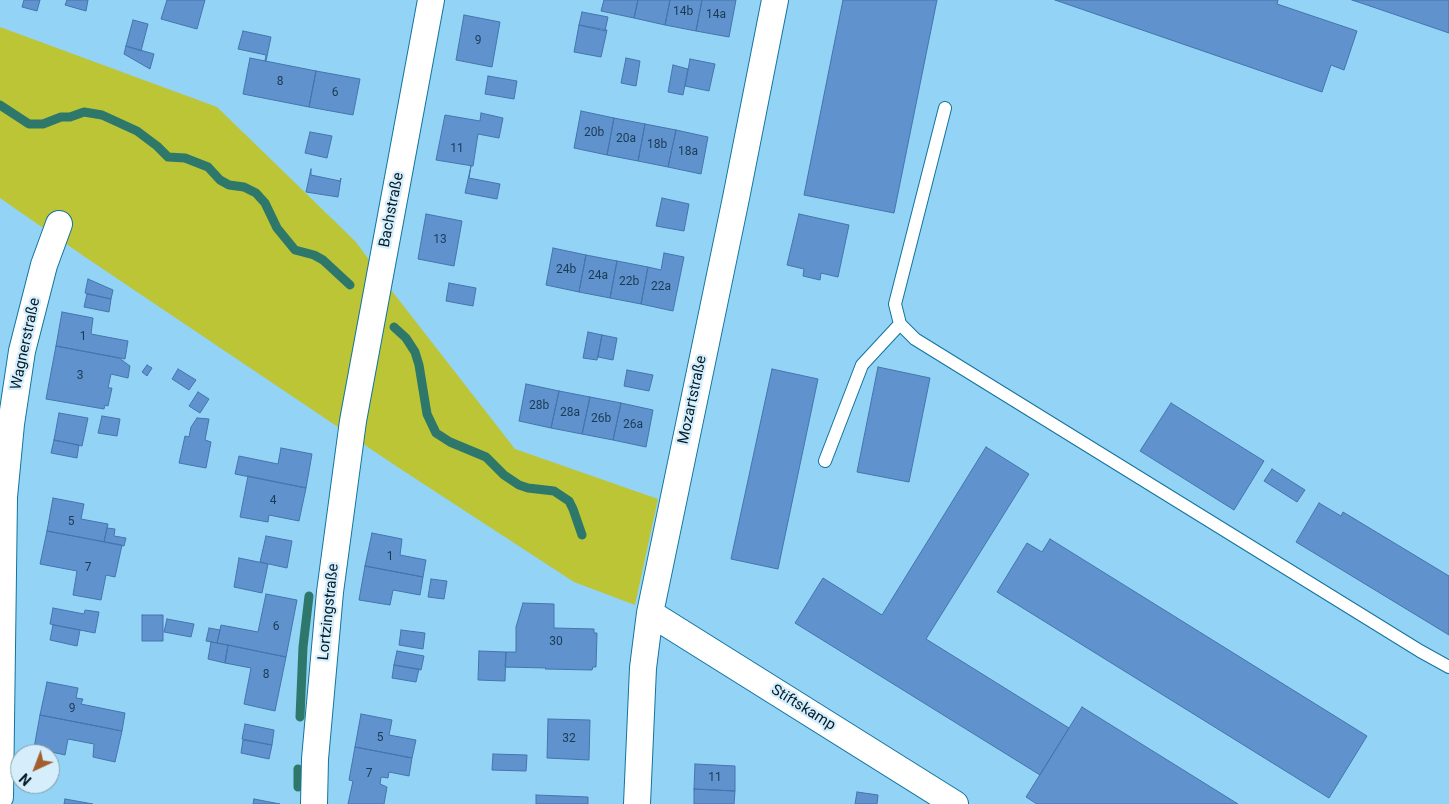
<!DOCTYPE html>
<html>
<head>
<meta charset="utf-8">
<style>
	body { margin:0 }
	#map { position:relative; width:1449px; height:804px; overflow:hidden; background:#92d3f6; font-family:Roboto,sans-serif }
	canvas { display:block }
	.north { position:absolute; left:10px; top:744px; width:50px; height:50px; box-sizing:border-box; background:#d6eefb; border:1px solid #829ba8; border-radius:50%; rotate:223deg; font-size:14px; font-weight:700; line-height:20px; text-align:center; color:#031e2b }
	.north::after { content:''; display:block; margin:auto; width:18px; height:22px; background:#a25e2e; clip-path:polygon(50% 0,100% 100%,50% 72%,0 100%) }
</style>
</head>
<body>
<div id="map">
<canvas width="1449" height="804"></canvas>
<div class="north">N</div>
</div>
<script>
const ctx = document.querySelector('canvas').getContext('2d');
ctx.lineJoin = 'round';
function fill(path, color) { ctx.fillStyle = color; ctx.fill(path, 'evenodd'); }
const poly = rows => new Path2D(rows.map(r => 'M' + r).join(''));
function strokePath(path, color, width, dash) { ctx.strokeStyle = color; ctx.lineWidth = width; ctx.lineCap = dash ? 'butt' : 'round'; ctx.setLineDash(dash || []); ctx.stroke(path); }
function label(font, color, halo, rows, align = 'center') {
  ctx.font = font + ' Roboto,sans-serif'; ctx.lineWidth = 4.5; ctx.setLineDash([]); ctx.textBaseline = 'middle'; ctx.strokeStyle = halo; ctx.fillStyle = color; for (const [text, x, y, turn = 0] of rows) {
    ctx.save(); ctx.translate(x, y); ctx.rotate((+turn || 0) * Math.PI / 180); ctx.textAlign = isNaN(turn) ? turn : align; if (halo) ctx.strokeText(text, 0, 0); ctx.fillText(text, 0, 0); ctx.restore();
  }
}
fill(poly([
	[0,27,217,107,356,242,388,286,515,449,658,499,635,605,574,582,396,466,88,259,0,198]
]), '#bcc536');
strokePath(poly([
	[0,105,29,124,43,124,61,117,70,117,84,112,102,115,137,131,157,146,168,157,185,158,208,167,220,180,229,185,244,187,256,193,265,203,277,228,295,250,314,255,323,260,350,285],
	[394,327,406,338,415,352,419,365,427,414,436,433,450,442,486,457,504,475,519,485,528,488,554,491,569,501,573,509,582,535],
	[300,717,303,647,309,596],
	[298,787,298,769]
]), '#2d786a', 9);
const building = poly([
	[24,0,40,0,37,11,22,7,24,0],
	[67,0,88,0,86,11,65,5,67,0],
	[167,0,205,0,197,29,161,19,167,0],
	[604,0,638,0,634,18,601,11,604,0],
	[638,0,670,0,665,25,634,18,638,0],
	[670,0,702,0,696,31,665,25,670,0],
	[702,0,736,0,729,37,696,31,702,0],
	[843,0,937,0,894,213,804,195,843,0],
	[1055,0,1278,0,1277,4,1357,31,1344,70,1331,65,1322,92,1055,0],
	[1352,0,1449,0,1449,33,1367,5,1352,0],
	[582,12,608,17,605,31,579,25,582,12],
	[464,15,500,22,492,67,456,60,464,15],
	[133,20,148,24,141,51,126,46,133,20],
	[579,25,607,30,601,57,574,52,579,25],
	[243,31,271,37,266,61,265,61,266,55,238,49,243,31],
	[126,46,154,54,150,69,124,54,126,46],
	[250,58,316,71,309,107,243,94,250,58],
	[626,58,640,61,636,86,621,83,626,58],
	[690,59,715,64,709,91,685,86,690,59],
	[673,65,688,69,683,95,668,92,673,65],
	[316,71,360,79,353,115,309,107,316,71],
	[488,76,517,81,514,99,485,94,488,76],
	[581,111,614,118,607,155,574,148,581,111],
	[481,113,503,118,499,138,478,134,473,166,436,160,445,115,480,121,481,113],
	[614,118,645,124,638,161,607,155,614,118],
	[645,124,676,130,668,167,638,161,645,124],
	[676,130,708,137,701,174,668,167,676,130],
	[310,132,332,136,327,158,305,153,310,132],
	[471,166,469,178,500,184,497,199,465,193,471,166],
	[311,169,311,175,340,181,341,178,338,197,306,192,311,169],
	[662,198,689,204,684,231,656,226,662,198],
	[426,214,462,221,454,266,418,259,426,214],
	[799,214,849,225,838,277,821,273,820,280,803,276,804,269,787,265,799,214],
	[553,248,586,255,579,292,546,285,553,248],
	[664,253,684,257,673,311,641,304,648,267,661,270,664,253],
	[586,255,617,261,610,298,579,292,586,255],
	[617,261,648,267,641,304,610,298,617,261],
	[88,279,113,290,111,299,85,293,88,279],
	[449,283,476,288,473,306,446,301,449,283],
	[87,294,111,299,109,312,84,307,87,294],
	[62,312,93,318,91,334,128,341,125,359,56,346,62,312],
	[588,332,602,335,597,360,583,358,588,332],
	[602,335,617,338,613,360,598,357,602,335],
	[56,346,119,358,130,366,128,378,111,374,108,388,112,388,108,406,105,405,104,409,46,399,56,346],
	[147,365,152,368,147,376,142,372,147,365],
	[878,367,930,378,909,482,857,472,878,367],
	[178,369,196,380,189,390,172,379,178,369],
	[772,369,818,379,778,569,731,559,772,369],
	[627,370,653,375,649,391,624,386,627,370],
	[526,384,559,391,551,428,519,421,526,384],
	[559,391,590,397,582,434,551,428,559,391],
	[198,392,209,399,200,413,189,406,198,392],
	[590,397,621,403,613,440,582,434,590,397],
	[621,403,653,410,646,447,613,440,621,403],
	[1171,403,1264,461,1234,510,1140,451,1171,403],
	[59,413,88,418,82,446,54,440,59,413],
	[102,416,120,419,117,436,98,433,102,416],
	[197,418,209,419,205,440,211,442,206,468,179,463,185,436,189,437,191,427,197,418],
	[54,440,79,445,77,458,51,453,54,440],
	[986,447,1029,474,926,639,1069,728,1040,775,795,623,823,578,882,615,986,447],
	[281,448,312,454,306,488,235,474,239,456,278,464,281,448],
	[1272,469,1305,490,1297,502,1264,481,1272,469],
	[248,476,306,488,299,521,269,515,268,522,240,517,248,476],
	[53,498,84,504,81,519,108,524,104,542,47,531,53,498],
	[1319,503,1341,516,1343,512,1449,576,1449,635,1296,542,1319,503],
	[107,528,115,529,114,536,126,538,124,546,104,542,107,528],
	[47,531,122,545,115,577,106,575,101,600,73,595,77,571,40,564,47,531],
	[372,533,402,539,400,555,426,560,423,577,365,566,372,533],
	[266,536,292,541,287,568,260,562,266,536],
	[1050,539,1367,736,1329,798,997,592,1027,543,1042,552,1050,539],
	[239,558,268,564,262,593,234,587,239,558],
	[365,566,423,577,420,595,393,590,390,605,359,600,365,566],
	[431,579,447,581,444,599,428,597,431,579],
	[266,594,297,600,286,657,217,643,221,625,258,632,266,594],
	[523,603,554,604,554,628,594,629,594,633,597,633,596,667,593,667,592,670,545,669,546,668,505,667,506,652,516,652,516,627,523,603],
	[53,608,84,614,85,610,99,612,95,633,50,624,53,608],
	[142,615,163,615,163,641,142,641,142,615],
	[167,619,194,624,191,637,164,632,167,619],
	[53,625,80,630,77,646,50,640,53,625],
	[209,628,220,630,217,643,206,641,209,628],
	[401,630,425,633,423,649,399,645,401,630],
	[211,642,228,645,225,663,208,659,211,642],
	[228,645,286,657,275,711,244,704,251,668,225,663,228,645],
	[397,651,424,656,421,670,394,665,397,651],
	[479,651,506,652,505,681,478,680,479,651],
	[394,665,419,669,416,682,392,678,394,665],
	[47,682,78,688,76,698,83,699,81,704,125,713,122,731,40,715,47,682],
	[1082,707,1238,804,1037,804,1026,797,1082,707],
	[361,714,392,720,389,735,416,740,412,758,355,747,361,714],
	[40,715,122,731,115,762,93,757,94,744,68,739,65,755,34,748,40,715],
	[548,719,590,720,589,760,547,758,548,719],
	[245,724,274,730,272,745,242,739,245,724],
	[243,740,272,745,269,759,241,753,243,740],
	[355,747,412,758,409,776,389,772,388,778,381,777,380,784,387,787,384,804,348,804,353,781,349,780,355,747],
	[493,754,527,755,526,771,492,770,493,754],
	[695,764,735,766,735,791,694,789,695,764],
	[694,789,735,791,734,804,694,804,694,789],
	[857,792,878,795,877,804,855,804,857,792],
	[536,795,588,797,588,804,536,804,536,795],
	[65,799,93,804,64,804,65,799],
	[254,799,280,804,253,804,254,799]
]);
fill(building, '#6092cd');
strokePath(building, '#4475ad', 1);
const lane = poly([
	[945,108,895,304,900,324,915,339,1420,651,1449,667],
	[825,461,862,365,900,324]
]);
const street = poly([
	[650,613,955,804],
	[0,797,4,497,11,424,22,351,44,265,59,224],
	[314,804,315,759,330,592,353,421,431,0],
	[637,804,643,668,650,613,736,198,775,0]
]);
strokePath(lane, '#13749d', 14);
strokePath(street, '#13749d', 28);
strokePath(lane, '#fff', 12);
strokePath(street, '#fff', 26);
label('12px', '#1a3b54', null, [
	["14b",683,12],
	["14a",716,15],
	["9",478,41],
	["8",280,82],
	["6",335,93],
	["20b",594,133],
	["20a",626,139],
	["18b",657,145],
	["11",457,149],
	["18a",688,152],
	["13",440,240],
	["24b",566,270],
	["24a",598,276],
	["22b",629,282],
	["22a",661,287],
	["1",83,337],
	["3",80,376],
	["28b",539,406],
	["28a",570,413],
	["26b",601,419],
	["26a",633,425],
	["4",273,501],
	["5",71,522],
	["1",390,557],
	["7",88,568],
	["6",276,627],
	["30",556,642],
	["8",266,675],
	["9",72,709],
	["5",380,738],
	["32",569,739],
	["7",369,774],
	["11",715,778]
]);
label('15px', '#031e2b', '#d6eefb', [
	["Bachstraße",392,210,-79],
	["Wagnerstraße",26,344,-78],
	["Mozartstraße",693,400,-78],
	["Lortzingstraße",329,612,-84],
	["Stiftskamp",803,708,32]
]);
</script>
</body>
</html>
